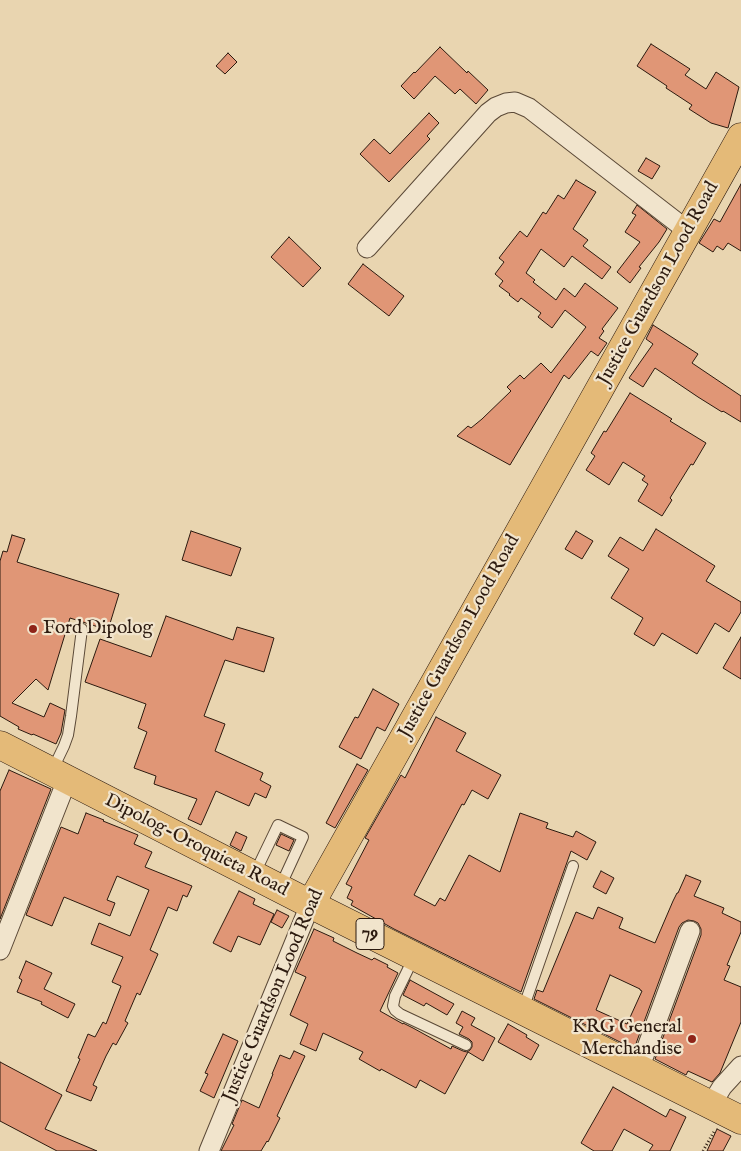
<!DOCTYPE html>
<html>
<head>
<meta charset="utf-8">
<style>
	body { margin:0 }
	canvas { display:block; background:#e9d5b0 }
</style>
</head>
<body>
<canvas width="741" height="1151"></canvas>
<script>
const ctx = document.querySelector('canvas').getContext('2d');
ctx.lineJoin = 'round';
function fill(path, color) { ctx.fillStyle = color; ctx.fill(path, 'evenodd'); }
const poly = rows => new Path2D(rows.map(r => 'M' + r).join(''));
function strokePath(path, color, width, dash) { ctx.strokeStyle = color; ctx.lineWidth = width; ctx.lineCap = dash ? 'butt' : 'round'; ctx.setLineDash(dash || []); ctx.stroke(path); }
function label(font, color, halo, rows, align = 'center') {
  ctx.font = font + ' "IM FELL English",serif'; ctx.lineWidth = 4.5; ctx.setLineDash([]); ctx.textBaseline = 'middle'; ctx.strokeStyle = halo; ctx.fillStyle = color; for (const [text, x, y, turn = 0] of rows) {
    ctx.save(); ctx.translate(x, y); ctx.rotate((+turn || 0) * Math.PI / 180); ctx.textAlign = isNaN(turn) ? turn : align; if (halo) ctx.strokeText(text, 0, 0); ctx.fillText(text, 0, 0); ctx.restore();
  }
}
const building = poly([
	[651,44,690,69,685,75,706,89,716,72,739,87,728,128,711,123,689,109,692,105,666,88,667,86,637,66,651,44],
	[440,47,467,73,468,71,488,90,476,104,460,89,455,94,435,76,414,99,401,86,414,72,415,73,440,47],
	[228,53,237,62,225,74,216,66,228,53],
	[429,113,439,123,427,136,430,139,389,182,360,154,374,139,390,154,429,113],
	[646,158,660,166,652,179,638,171,646,158],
	[576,180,596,192,573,229,588,240,583,246,611,267,602,279,572,256,564,267,541,249,526,273,535,280,533,282,556,300,564,288,575,297,585,283,618,308,602,329,604,331,599,338,607,343,598,356,591,351,569,379,564,375,510,465,457,436,468,426,471,428,482,419,511,391,507,387,520,375,524,379,541,363,551,373,586,327,565,310,552,328,538,317,541,313,521,298,518,302,509,295,510,294,499,286,503,281,495,274,504,262,499,258,520,231,527,237,543,212,546,214,558,195,564,199,576,180],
	[741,184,741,251,728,243,723,250,717,246,713,252,699,243,714,219,720,222,741,184],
	[637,205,667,229,659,242,639,267,641,268,630,283,617,272,640,242,625,232,636,215,632,213,637,205],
	[289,237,321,268,303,287,271,257,289,237],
	[363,264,404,296,389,316,348,284,363,264],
	[653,325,698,354,692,363,741,396,741,422,723,411,722,412,698,397,655,368,643,387,629,378,653,344,646,339,653,325],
	[630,393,672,419,670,421,706,443,693,465,691,464,670,498,672,500,662,516,638,501,648,484,642,480,645,476,623,462,609,485,586,470,595,456,591,453,604,431,606,432,630,393],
	[656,529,715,566,706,581,741,602,741,612,729,632,715,623,697,654,662,633,654,646,634,634,643,618,611,598,629,569,608,556,620,537,643,551,656,529],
	[191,531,241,548,231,576,182,560,191,531],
	[576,531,593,541,582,559,565,549,576,531],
	[12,535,25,539,17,562,119,594,108,630,70,618,48,690,36,679,12,703,44,717,50,703,65,710,61,733,56,744,33,734,32,735,18,729,19,727,0,716,0,561,3,551,7,552,12,535],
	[166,616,233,640,237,627,274,638,264,672,225,660,204,716,225,724,215,751,263,773,260,780,271,786,266,798,255,793,249,806,216,791,201,825,188,819,197,799,154,784,156,776,134,768,147,732,138,728,146,704,85,682,100,639,151,657,166,616],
	[741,637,741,679,723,668,741,637],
	[373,689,399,704,385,731,377,727,361,759,339,747,355,717,358,718,373,689],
	[436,717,466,733,456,751,501,775,488,799,472,790,464,805,462,804,414,895,435,906,440,898,445,901,469,855,500,872,520,813,548,823,546,828,573,837,576,831,596,842,587,860,571,851,521,992,394,929,351,905,353,901,347,898,352,887,346,884,369,840,365,838,401,775,405,778,436,717],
	[357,764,368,770,335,828,326,823,357,764],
	[9,770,51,789,0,919,0,791,9,770],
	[86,813,104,820,103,821,138,835,134,844,152,852,145,867,192,886,187,897,183,895,177,911,168,907,150,950,158,954,140,995,137,993,125,1021,128,1023,116,1045,113,1043,106,1056,93,1085,97,1087,91,1101,66,1091,80,1059,78,1058,88,1034,95,1037,103,1022,106,1024,121,986,112,982,123,957,91,944,99,923,130,936,149,890,117,876,107,900,115,903,110,916,64,897,52,926,26,915,61,827,78,834,86,813],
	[236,832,247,837,241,851,230,845,236,832],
	[281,834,294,840,289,851,276,845,281,834],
	[601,871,614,878,606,894,593,887,601,871],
	[686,875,701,881,694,896,724,908,722,913,741,922,741,932,727,965,730,966,724,980,741,987,741,1022,720,1073,712,1082,688,1071,686,1075,655,1059,701,935,701,929,698,923,694,921,688,920,682,923,679,927,634,1049,534,999,537,990,543,992,576,912,593,919,598,907,623,918,619,928,655,943,673,901,677,893,678,893,686,875],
	[610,975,640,989,640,990,642,991,627,1024,596,1010,610,975],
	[239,891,255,899,253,904,274,914,260,945,238,936,231,952,213,943,239,891],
	[277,910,289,916,282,928,271,922,277,910],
	[314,929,334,938,333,941,357,953,372,960,374,958,388,965,387,967,398,973,380,1011,403,1024,403,1023,413,1028,451,1049,452,1046,463,1051,467,1052,470,1050,472,1047,472,1042,469,1039,459,1034,463,1027,456,1023,462,1011,475,1018,471,1025,495,1038,483,1061,468,1052,445,1094,420,1080,416,1088,381,1069,380,1071,359,1059,363,1052,323,1033,316,1051,300,1044,308,1024,290,1015,306,977,295,972,314,929],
	[26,961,52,973,44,989,75,1004,68,1018,41,1004,42,1002,17,992,22,980,19,978,26,961],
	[410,980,454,1004,447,1015,426,1003,424,1006,403,995,410,980],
	[508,1024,527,1035,526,1037,539,1045,531,1060,498,1042,508,1024],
	[223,1034,238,1041,214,1098,200,1091,208,1074,205,1073,223,1034],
	[294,1051,305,1056,277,1116,280,1118,268,1142,267,1141,261,1151,221,1151,234,1125,232,1124,242,1100,259,1108,273,1074,272,1074,280,1055,290,1059,294,1051],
	[0,1062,62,1095,45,1129,97,1151,57,1151,0,1121,0,1062],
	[613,1087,666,1117,670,1109,686,1117,670,1151,649,1151,653,1145,624,1129,612,1151,594,1151,581,1143,613,1087],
	[717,1129,731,1136,723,1151,707,1151,717,1129]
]);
fill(building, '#e09676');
strokePath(building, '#2c1a0f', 1);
const service = poly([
	[52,771,64,746,68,735,71,716,82,629],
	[254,875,278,825,303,837,280,887],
	[414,957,395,996,393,1006,395,1010,400,1014,466,1045],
	[523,1009,573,866]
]);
const minor = poly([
	[367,248,488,113,496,107,506,103,515,102,529,108,688,231],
	[0,950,67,780],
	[639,1069,690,931],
	[711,1105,722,1087,741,1066],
	[209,1151,310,905]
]);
const primary = poly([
	[0,745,320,909,741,1120],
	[310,905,741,137]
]);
strokePath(service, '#5b4937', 12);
strokePath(minor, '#5b4937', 21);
strokePath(primary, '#2c1a0f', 29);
strokePath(poly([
	[703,1151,715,1130]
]), '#2c1a0f', 3, [1, 2.5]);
strokePath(service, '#f1e4cc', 10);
strokePath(minor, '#f1e4cc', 19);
strokePath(primary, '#e4ba78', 28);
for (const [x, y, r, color] of [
	[33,629,5,"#8f2418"],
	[692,1039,5,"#8f2418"]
]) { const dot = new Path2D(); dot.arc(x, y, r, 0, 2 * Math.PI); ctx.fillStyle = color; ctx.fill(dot); strokePath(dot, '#f1e4cc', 2); }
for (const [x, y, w] of [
	[370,934,28]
]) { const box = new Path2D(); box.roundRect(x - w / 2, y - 15.5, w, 31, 4); ctx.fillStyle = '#f1e4cc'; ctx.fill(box); strokePath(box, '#2c1a0f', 1); }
label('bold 18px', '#2c1a0f', null, [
	["79",370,934]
]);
label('19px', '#2c1a0f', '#f1e4cc', [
	["Justice Guardson Lood Road",659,284,-61],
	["Justice Guardson Lood Road",460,637,-61],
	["Dipolog-Oroquieta Road",196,846,27],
	["Justice Guardson Lood Road",274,996,-67]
]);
label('19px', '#2c1a0f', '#f1e4cc', [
	["Ford Dipolog",43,629],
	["KRG General",682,1028,"right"],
	["Merchandise",682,1050,"right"]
], 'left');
</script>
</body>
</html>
